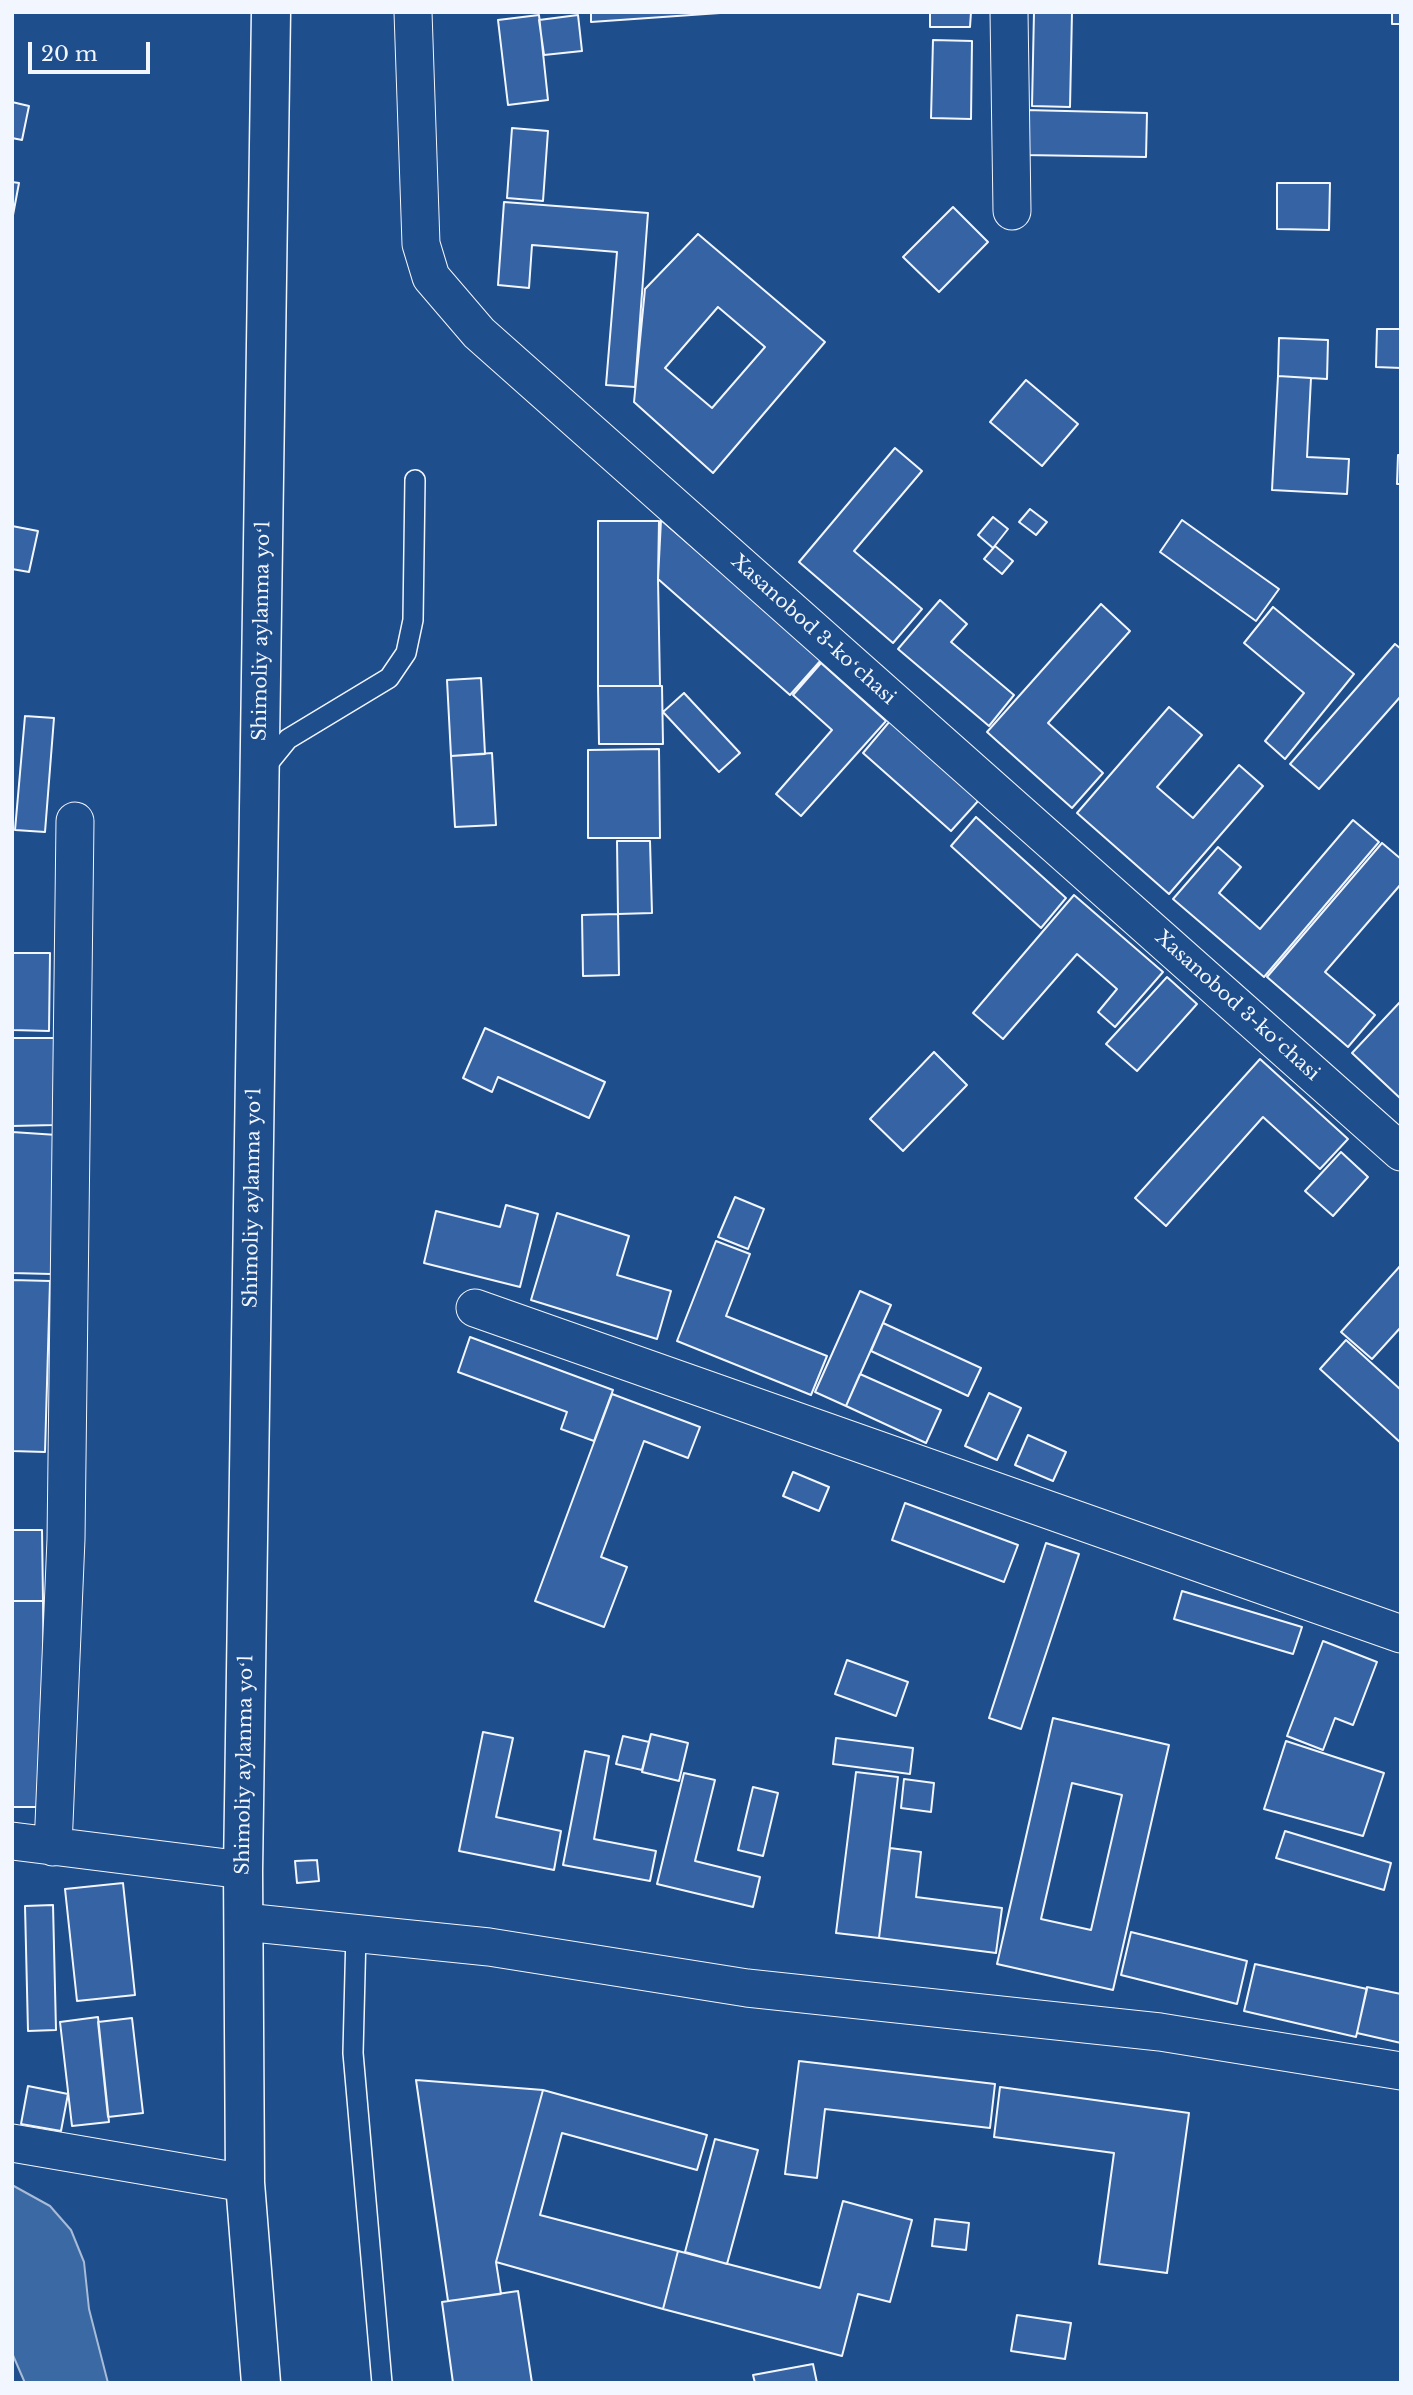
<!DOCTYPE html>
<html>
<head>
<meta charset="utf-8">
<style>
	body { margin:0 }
	#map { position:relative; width:1413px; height:2395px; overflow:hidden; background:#1f4e8c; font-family:"Libre Baskerville",serif }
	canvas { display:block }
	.frame { position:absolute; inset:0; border:14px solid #f2f6ff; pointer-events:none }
	.scale { position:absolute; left:28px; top:42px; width:122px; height:32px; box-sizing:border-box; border:4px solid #f2f6ff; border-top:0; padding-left:9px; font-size:21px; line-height:24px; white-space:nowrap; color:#f2f6ff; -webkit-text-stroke:5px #1f4e8c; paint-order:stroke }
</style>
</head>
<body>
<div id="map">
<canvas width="1413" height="2395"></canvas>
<div class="frame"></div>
<div class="scale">20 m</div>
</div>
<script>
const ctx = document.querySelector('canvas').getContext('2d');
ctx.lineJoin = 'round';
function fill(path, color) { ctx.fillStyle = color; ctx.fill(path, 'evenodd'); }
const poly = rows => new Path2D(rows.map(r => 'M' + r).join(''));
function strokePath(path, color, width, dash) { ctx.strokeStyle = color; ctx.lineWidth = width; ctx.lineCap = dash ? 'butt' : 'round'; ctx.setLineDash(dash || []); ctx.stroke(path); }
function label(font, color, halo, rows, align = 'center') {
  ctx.font = font + ' "Libre Baskerville",serif'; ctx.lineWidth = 5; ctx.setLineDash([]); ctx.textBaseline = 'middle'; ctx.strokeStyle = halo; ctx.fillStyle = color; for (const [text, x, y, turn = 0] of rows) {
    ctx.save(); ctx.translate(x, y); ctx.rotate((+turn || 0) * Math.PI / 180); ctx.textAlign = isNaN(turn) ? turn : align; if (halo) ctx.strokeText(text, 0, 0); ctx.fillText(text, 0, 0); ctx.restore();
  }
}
const water = poly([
	[12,2185,50,2206,71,2230,84,2262,89,2309,108,2383,25,2383,12,2353,12,2185]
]);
fill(water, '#3b69a3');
strokePath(water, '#a8bbd7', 2);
const building = poly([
	[591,12,720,12,720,13,591,22,591,12],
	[930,12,971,12,970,27,930,27,930,12],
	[1034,12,1072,12,1070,107,1032,106,1034,12],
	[1392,12,1401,12,1401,24,1392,24,1392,12],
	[539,15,548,100,508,105,498,20,539,15],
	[578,15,582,51,544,55,539,20,578,15],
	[933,40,972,41,971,119,931,118,933,40],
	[12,102,29,106,22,140,12,138,12,102],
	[1025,110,1147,113,1146,157,1024,155,1025,110],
	[512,128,548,131,543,201,507,198,512,128],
	[12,182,19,183,13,215,12,215,12,182],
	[1277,183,1330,183,1329,230,1277,229,1277,183],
	[504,202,648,213,635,387,606,385,617,252,532,245,529,288,498,285,504,202],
	[953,207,988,242,939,292,903,257,953,207],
	[698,234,825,342,713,473,634,402,645,289,698,234],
	[718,307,765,347,712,408,665,368,718,307],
	[1377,329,1401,329,1401,368,1376,367,1377,329],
	[1279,338,1328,340,1327,379,1278,376,1279,338],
	[1278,376,1311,378,1307,457,1349,459,1347,494,1272,490,1278,376],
	[1026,380,1078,424,1042,466,990,422,1026,380],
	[895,448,922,471,854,551,922,609,893,643,799,562,895,448],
	[1398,455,1401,455,1401,484,1397,484,1398,455],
	[1030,509,1047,522,1036,535,1019,522,1030,509],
	[993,517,1008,529,993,548,978,535,993,517],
	[661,520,822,659,790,695,658,579,661,520],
	[1182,520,1279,589,1256,621,1160,552,1182,520],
	[598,521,659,521,658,579,660,686,598,686,598,521],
	[12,526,38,531,29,572,12,569,12,526],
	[995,546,1013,561,1002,574,984,559,995,546],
	[940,600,967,624,951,642,1014,695,989,726,898,649,940,600],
	[1101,604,1130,631,1048,723,1103,773,1072,808,987,732,1101,604],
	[1273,607,1354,674,1285,759,1265,741,1304,693,1244,643,1273,607],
	[1395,644,1401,649,1401,696,1319,789,1290,764,1395,644],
	[821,663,886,721,801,816,776,794,832,730,793,695,821,663],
	[481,678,485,754,451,756,447,680,481,678],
	[598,686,662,686,663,744,599,744,598,686],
	[684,693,740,753,719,772,663,712,684,693],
	[1169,707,1202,735,1157,787,1193,818,1239,765,1263,786,1169,894,1077,813,1169,707],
	[25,716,54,718,45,832,15,830,25,716],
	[890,721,979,800,951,831,863,753,890,721],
	[659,749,660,838,588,838,588,750,659,749],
	[492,753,496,825,455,827,451,756,492,753],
	[976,817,1066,898,1041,928,951,846,976,817],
	[1353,820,1379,842,1264,977,1173,899,1218,847,1241,867,1219,893,1260,929,1353,820],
	[617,841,650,841,652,913,618,914,617,841],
	[1382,843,1401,859,1401,884,1325,972,1375,1015,1348,1047,1267,977,1382,843],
	[1074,895,1163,972,1115,1027,1098,1012,1117,989,1077,954,1003,1039,973,1013,1074,895],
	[618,914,619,975,583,976,582,915,618,914],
	[13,953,50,953,49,1031,12,1030,13,953],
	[1167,977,1197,1004,1137,1071,1106,1044,1167,977],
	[1401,1001,1401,1099,1352,1053,1401,1001],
	[485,1028,605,1082,589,1118,498,1077,492,1092,463,1078,485,1028],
	[12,1038,54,1038,54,1125,12,1126,12,1038],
	[934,1052,967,1085,903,1151,870,1119,934,1052],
	[1260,1059,1348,1139,1320,1169,1263,1117,1166,1226,1135,1198,1260,1059],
	[12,1132,57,1135,51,1274,12,1273,12,1132],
	[1341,1152,1368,1177,1333,1216,1305,1191,1341,1152],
	[735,1197,764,1209,748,1249,718,1237,735,1197],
	[506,1205,538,1214,520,1287,424,1263,436,1211,500,1227,506,1205],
	[557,1213,629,1236,617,1275,671,1291,657,1339,531,1300,557,1213],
	[716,1241,750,1254,726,1316,827,1356,811,1395,677,1341,716,1241],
	[1401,1265,1401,1327,1372,1359,1341,1332,1401,1265],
	[12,1280,50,1281,45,1452,12,1451,12,1280],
	[860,1291,891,1305,846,1406,815,1392,860,1291],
	[883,1323,981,1368,968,1396,871,1351,883,1323],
	[470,1337,613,1390,594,1441,561,1429,567,1412,458,1372,470,1337],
	[1346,1340,1401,1390,1401,1443,1320,1369,1346,1340],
	[860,1374,941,1410,926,1443,846,1406,860,1374],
	[989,1393,1021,1408,997,1460,965,1446,989,1393],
	[612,1394,700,1427,688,1458,644,1441,601,1557,627,1567,604,1627,535,1601,612,1394],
	[1028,1435,1066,1452,1053,1481,1015,1465,1028,1435],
	[793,1472,829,1487,819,1511,783,1496,793,1472],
	[905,1503,1018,1545,1004,1582,892,1540,905,1503],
	[12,1530,42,1530,43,1601,12,1601,12,1530],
	[1046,1543,1079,1554,1021,1729,989,1718,1046,1543],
	[1182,1591,1302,1627,1293,1654,1174,1619,1182,1591],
	[12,1601,43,1601,45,1807,12,1807,12,1601],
	[1323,1641,1377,1662,1353,1725,1335,1718,1323,1750,1287,1736,1323,1641],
	[847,1660,908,1682,896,1716,835,1694,847,1660],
	[1053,1718,1169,1745,1113,1990,997,1964,1053,1718],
	[1072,1783,1122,1795,1091,1930,1041,1919,1072,1783],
	[483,1732,513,1738,496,1817,561,1831,554,1870,459,1851,483,1732],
	[651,1734,688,1743,679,1781,642,1772,651,1734],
	[623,1736,649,1742,642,1770,616,1764,623,1736],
	[836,1738,913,1748,910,1774,833,1764,836,1738],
	[1286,1741,1384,1773,1363,1836,1264,1809,1286,1741],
	[585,1751,609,1756,594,1839,656,1851,650,1881,563,1865,585,1751],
	[856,1772,898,1777,879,1938,836,1933,856,1772],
	[684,1773,715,1780,695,1861,760,1877,753,1907,657,1884,684,1773],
	[904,1779,934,1783,931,1812,901,1808,904,1779],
	[753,1787,778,1793,763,1856,738,1850,753,1787],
	[1285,1831,1391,1863,1384,1890,1276,1858,1285,1831],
	[890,1848,921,1852,916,1897,1002,1908,996,1953,879,1938,890,1848],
	[317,1860,319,1881,297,1883,295,1861,317,1860],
	[123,1883,135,1995,77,2001,65,1889,123,1883],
	[53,1905,56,2030,28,2031,25,1906,53,1905],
	[1131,1932,1247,1961,1237,2004,1121,1975,1131,1932],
	[1255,1964,1367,1989,1356,2037,1244,2011,1255,1964],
	[1367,1987,1401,1994,1401,2043,1357,2033,1367,1987],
	[98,2017,109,2122,72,2126,60,2022,98,2017],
	[132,2018,143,2113,108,2117,98,2022,132,2018],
	[799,2061,995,2084,990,2128,825,2109,817,2178,785,2174,799,2061],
	[416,2080,543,2090,496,2262,501,2294,448,2301,416,2080],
	[28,2086,68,2094,61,2131,21,2124,28,2086],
	[1000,2087,1189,2113,1167,2273,1099,2264,1114,2153,994,2137,1000,2087],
	[543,2090,707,2135,697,2170,562,2133,540,2215,678,2251,663,2309,496,2262,543,2090],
	[715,2139,758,2150,727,2264,685,2252,715,2139],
	[843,2201,912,2220,890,2302,858,2294,842,2356,663,2309,678,2251,820,2288,843,2201],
	[935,2219,969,2223,966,2250,932,2246,935,2219],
	[518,2291,532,2383,453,2383,442,2302,518,2291],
	[1017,2315,1071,2323,1065,2359,1011,2351,1017,2315],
	[813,2364,817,2383,755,2383,753,2375,813,2364]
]);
fill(building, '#3563a3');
strokePath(building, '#f2f6ff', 2);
const service = poly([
	[262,771,288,739,389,678,406,653,413,620,415,480],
	[356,1933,353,2053,382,2383]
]);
const minor = poly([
	[413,12,421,244,431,277,479,333,1401,1152],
	[1009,12,1012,211],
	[475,1308,1401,1634],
	[12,1841,243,1870],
	[53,1847,66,1539,75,821],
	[244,1922,489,1947,747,1988,1160,2032,1401,2071],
	[12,2143,245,2183]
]);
const primary = poly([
	[261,2383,245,2183,243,1870,271,12]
]);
strokePath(service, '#f2f6ff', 22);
strokePath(minor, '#f2f6ff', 39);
strokePath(primary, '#f2f6ff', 41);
strokePath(service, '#1f4e8c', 19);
strokePath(minor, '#1f4e8c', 37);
strokePath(primary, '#1f4e8c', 38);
label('19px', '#f2f6ff', '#1f4e8c', [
	["Xasanobod 3-koʻchasi",813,630,42],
	["Shimoliy aylanma yoʻl",262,631,-89],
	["Xasanobod 3-koʻchasi",1237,1006,42],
	["Shimoliy aylanma yoʻl",253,1198,-89],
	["Shimoliy aylanma yoʻl",245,1765,-89]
]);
</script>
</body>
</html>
